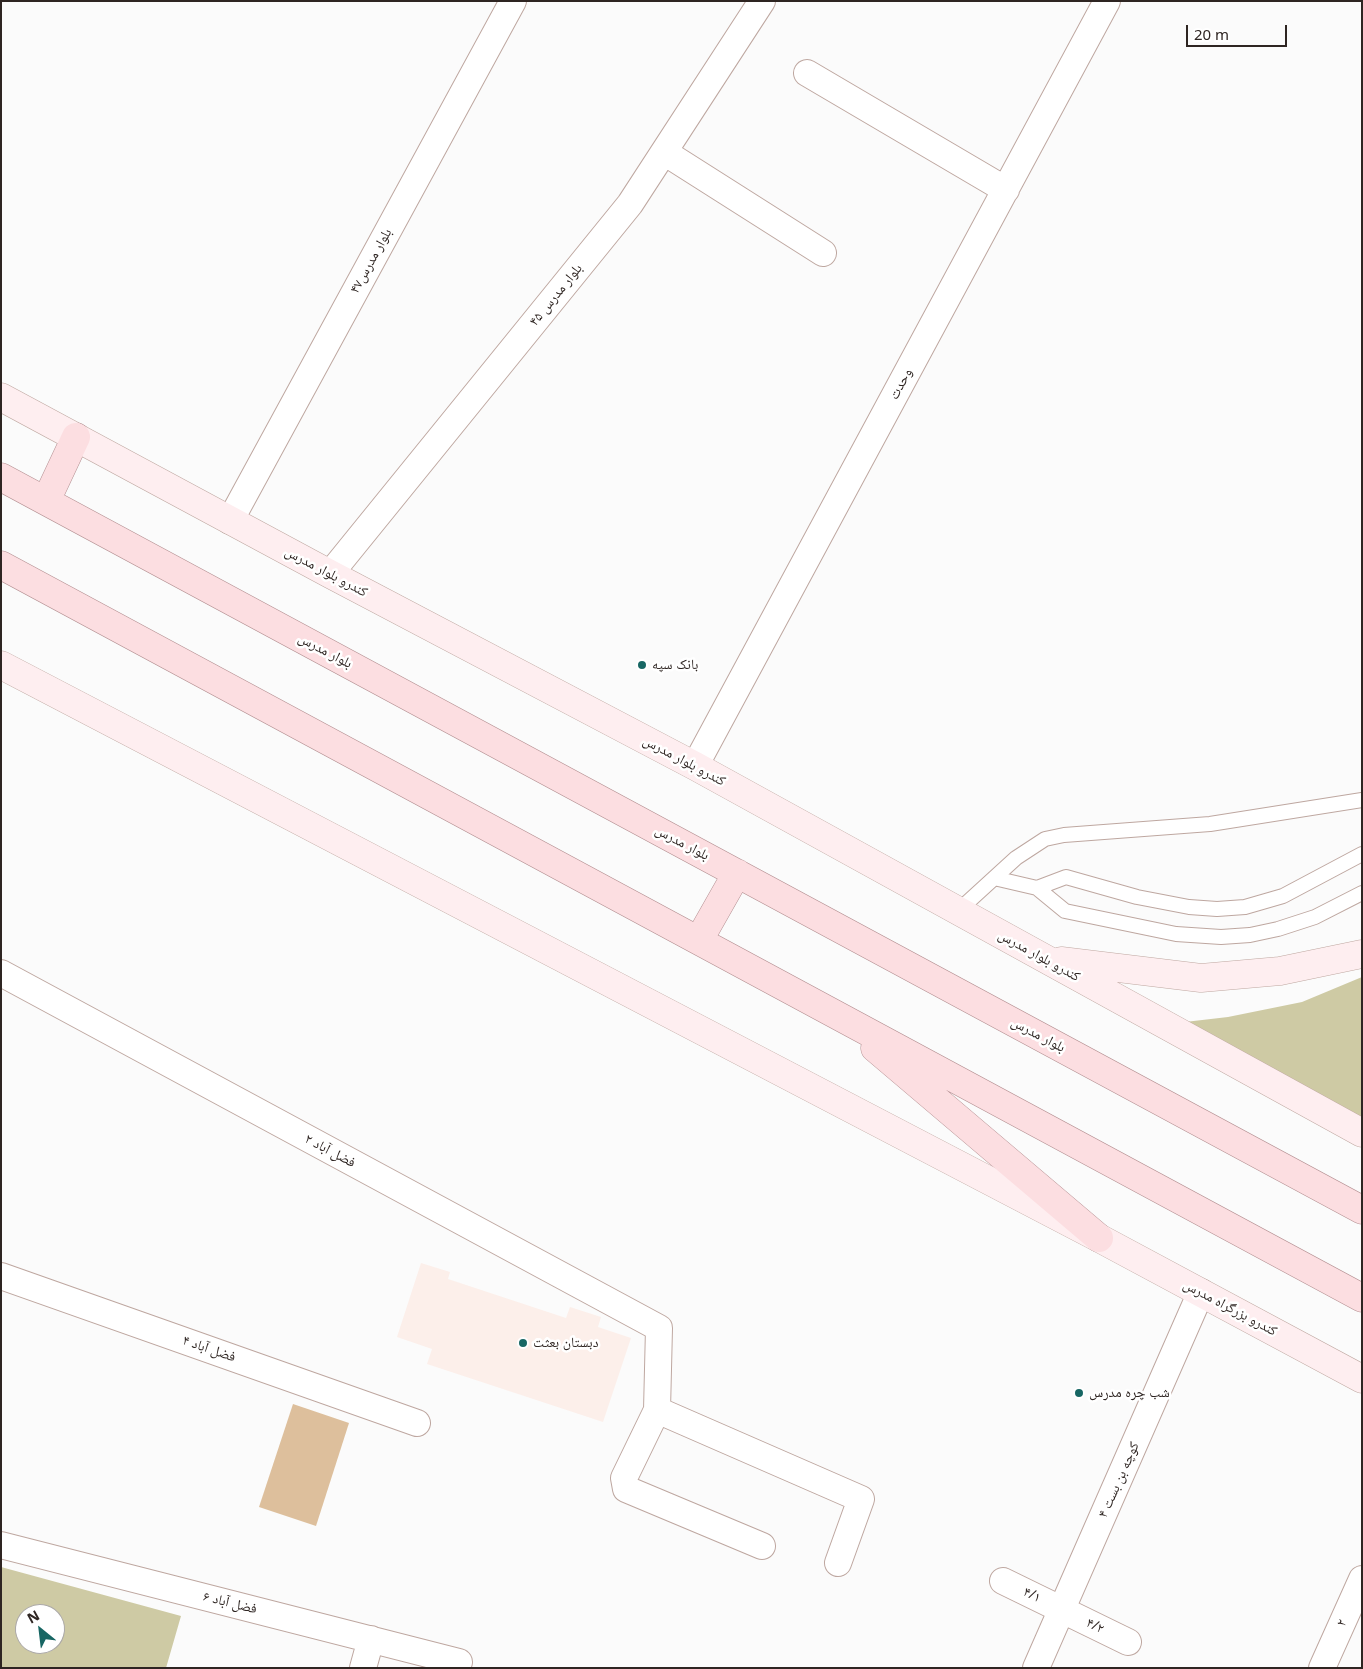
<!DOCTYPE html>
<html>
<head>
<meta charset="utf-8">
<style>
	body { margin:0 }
	#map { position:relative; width:1363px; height:1669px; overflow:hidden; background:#fbfbfb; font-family:"Noto Sans",sans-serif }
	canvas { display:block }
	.frame { position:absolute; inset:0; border:2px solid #2e2522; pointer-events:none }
	.north { position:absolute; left:15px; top:1604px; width:50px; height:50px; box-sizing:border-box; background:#fff; border:1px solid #aba8a7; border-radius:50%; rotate:331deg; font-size:14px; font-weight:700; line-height:20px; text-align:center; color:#2e2522 }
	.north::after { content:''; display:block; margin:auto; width:18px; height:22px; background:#176663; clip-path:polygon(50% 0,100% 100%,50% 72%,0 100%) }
	.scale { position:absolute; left:1186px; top:25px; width:101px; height:22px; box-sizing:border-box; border:2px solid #2e2522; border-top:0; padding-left:6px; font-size:15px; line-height:18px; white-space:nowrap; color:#2e2522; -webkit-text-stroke:4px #fff; paint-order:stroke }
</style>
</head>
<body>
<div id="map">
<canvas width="1363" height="1669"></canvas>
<div class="frame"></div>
<div class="north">N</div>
<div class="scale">20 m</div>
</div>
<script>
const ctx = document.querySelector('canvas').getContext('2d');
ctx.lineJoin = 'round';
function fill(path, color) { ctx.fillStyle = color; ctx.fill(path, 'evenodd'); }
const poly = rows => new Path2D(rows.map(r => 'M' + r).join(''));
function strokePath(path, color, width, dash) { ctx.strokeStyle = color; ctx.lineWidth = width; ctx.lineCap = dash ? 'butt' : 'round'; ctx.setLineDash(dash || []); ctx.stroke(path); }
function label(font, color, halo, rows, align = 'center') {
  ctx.font = font + ' "Noto Sans","Noto Naskh Arabic",sans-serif'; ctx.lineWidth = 5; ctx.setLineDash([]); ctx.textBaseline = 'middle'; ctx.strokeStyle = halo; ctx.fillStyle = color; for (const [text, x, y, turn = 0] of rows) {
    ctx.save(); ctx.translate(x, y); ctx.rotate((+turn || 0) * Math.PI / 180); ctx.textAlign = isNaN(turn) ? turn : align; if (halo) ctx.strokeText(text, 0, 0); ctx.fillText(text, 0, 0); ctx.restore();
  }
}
fill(poly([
	[421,1263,450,1272,448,1279,566,1318,570,1307,601,1317,598,1327,631,1338,603,1422,427,1364,432,1349,397,1337]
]), '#fcefea');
fill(poly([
	[1362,977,1362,1119,1185,1022,1228,1017,1302,1002],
	[1,1567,181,1616,166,1668,1,1668],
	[25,1614,55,1614,55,1644,25,1644]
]), '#cecaa4');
fill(poly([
	[293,1404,349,1423,316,1526,259,1507]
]), '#ddbf9c');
const lane = poly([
	[994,878,1037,888,1065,911,1176,934,1221,937,1250,935,1278,929,1315,917,1362,893],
	[1037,888,1066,877,1137,897,1189,907,1217,909,1245,907,1283,896,1362,854],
	[958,911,1016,858,1045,839,1064,835,1210,824,1362,800]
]);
const street = poly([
	[807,73,1006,190],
	[664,152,823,253],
	[230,521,513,1],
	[330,574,630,204,762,1],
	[695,766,1107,1],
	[1,973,659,1328,657,1410,624,1478,626,1489,762,1546],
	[1,1276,417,1423],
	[657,1410,861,1499,838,1563],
	[1,1545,459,1662],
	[1003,1581,1128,1642],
	[363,1668,371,1639],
	[1036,1668,1201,1292],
	[1322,1668,1362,1579]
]);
const secondary = poly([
	[1,397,330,574,695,766,1362,1133],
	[1,665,1099,1238,1362,1379],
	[1061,961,1201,978,1280,971,1362,954]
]);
const primary = poly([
	[1,477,1362,1210],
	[46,501,76,437],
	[1,565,1362,1298],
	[699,940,737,873],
	[875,1048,1099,1238]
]);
strokePath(lane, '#bea7a0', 16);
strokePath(street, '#bea7a0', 28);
strokePath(secondary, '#bea7a0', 29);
strokePath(primary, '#b38f91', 29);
strokePath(lane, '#fff', 14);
strokePath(street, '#fff', 26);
strokePath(secondary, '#feeef0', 28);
strokePath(primary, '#fcdee1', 28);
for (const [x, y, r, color] of [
	[642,665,5,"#176663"],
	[523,1343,5,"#176663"],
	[1079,1393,5,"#176663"]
]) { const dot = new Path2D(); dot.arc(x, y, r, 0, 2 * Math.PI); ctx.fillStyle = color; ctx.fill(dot); strokePath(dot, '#fff', 2); }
label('14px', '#2e2522', '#fff', [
	["بلوار مدرس۴۷",371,261,-61],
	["۴۵ بلوار مدرس",556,295,-51],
	["وحدت",901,384,-62],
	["کندرو بلوار مدرس",326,572,28],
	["بلوار مدرس",325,651,28],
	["کندرو بلوار مدرس",684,761,28],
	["بلوار مدرس",682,843,28],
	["کندرو بلوار مدرس",1039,956,29],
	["بلوار مدرس",1038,1035,28],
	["فضل آباد ۲",330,1151,28],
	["کندرو بزرگراه مدرس",1230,1308,28],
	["فضل آباد ۴",209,1349,19],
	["کوچه بن بست ۴",1119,1480,-66],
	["۴/۱",1032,1595,26],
	["فضل آباد ۶",230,1603,14],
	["۲",1342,1623,-66],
	["۴/۲",1095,1626,26]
]);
label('14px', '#2e2522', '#fff', [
	["بانک سپه",652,665],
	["دبستان بعثت",533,1343],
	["شب چره مدرس",1089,1393]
], 'left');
</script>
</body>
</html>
